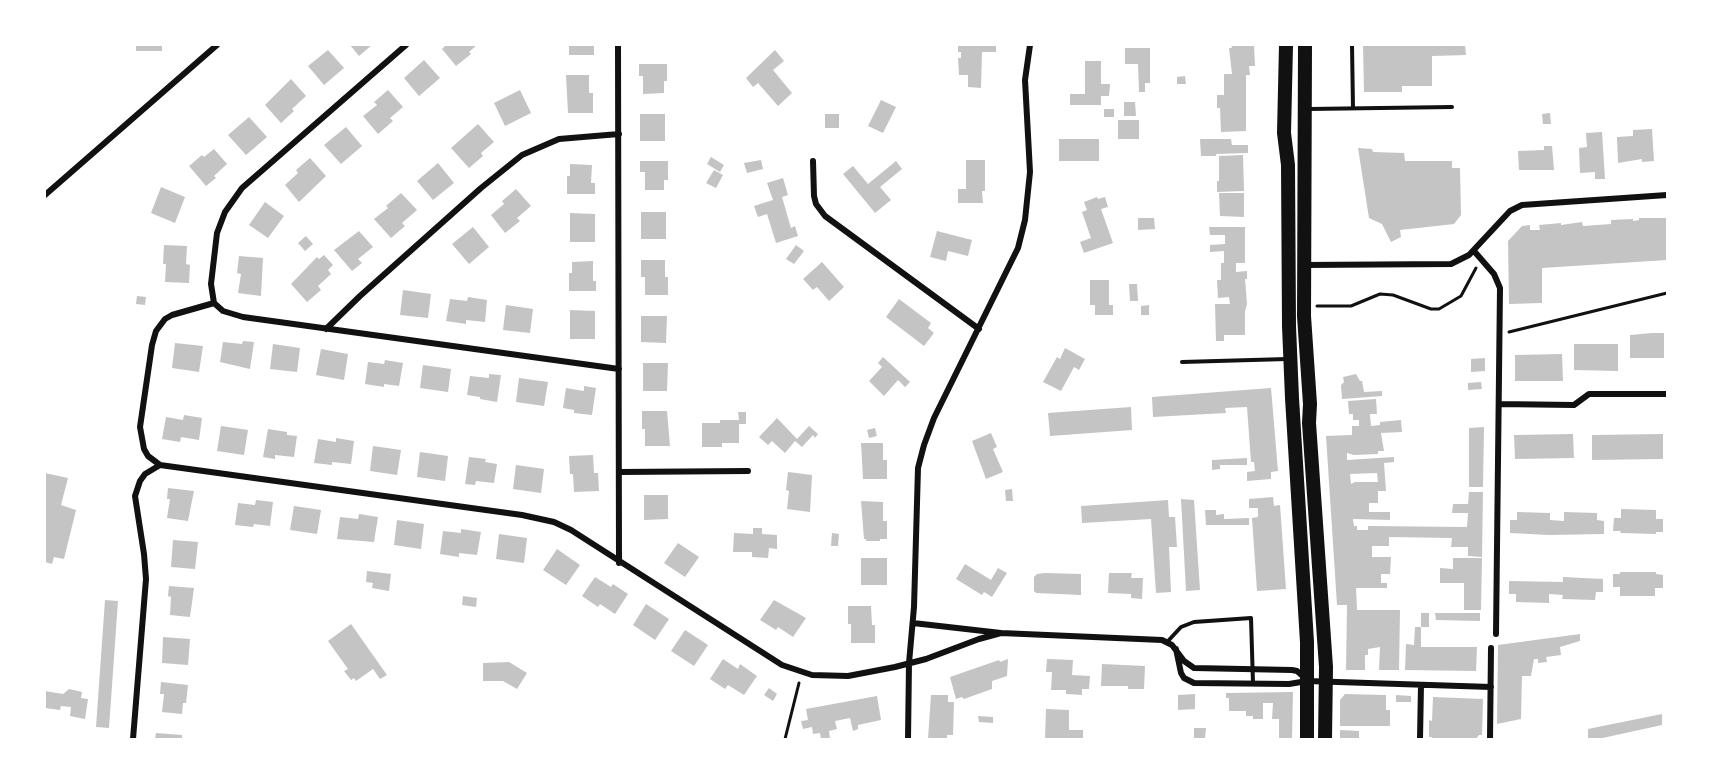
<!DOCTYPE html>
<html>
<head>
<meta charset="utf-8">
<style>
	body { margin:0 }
	#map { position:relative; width:1712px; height:784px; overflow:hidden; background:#fff; font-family:"Source Sans 3",sans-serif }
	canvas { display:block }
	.frame { position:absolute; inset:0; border:46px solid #fff; pointer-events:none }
</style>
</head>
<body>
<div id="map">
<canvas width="1712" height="784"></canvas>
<div class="frame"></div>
</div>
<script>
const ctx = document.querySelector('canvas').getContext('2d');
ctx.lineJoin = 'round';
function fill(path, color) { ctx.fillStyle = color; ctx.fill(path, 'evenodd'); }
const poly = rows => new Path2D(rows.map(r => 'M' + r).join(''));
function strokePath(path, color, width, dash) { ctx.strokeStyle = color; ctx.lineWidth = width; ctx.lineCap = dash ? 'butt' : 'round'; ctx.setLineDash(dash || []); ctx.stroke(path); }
fill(poly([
	[136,45,162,45,162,51,136,51],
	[350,45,372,45,359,56],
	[446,45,477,45,469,52,471,54,456,66,442,49],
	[569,45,594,45,594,55,569,55],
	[958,45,996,45,996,52,982,52,981,88,968,87,968,75,959,75,958,58,961,58,961,52,958,52],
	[1231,45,1254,45,1255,66,1249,66,1250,75,1246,75,1246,131,1221,132,1220,108,1217,108,1217,95,1224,95,1224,74,1232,74,1229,48,1232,48],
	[1363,45,1465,45,1466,55,1432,56,1432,86,1402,86,1402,92,1364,92],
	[1125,48,1150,48,1150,83,1145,83,1145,92,1139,92,1138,64,1125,64],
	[328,50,344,68,324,85,308,66],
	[775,50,784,61,773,70,792,93,778,106,758,83,753,87,746,78],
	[424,60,440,78,419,96,404,78],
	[1085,61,1101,61,1101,84,1110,84,1109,96,1101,96,1101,105,1070,105,1070,94,1085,94],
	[639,64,667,64,667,81,664,81,664,93,643,94,643,76,639,76],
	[566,75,589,75,589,93,593,93,593,113,568,113],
	[1185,76,1186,84,1177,84,1177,77],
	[291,79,306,96,292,109,294,111,281,123,265,105],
	[388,90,403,107,390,118,393,121,378,134,363,116,377,105,374,102],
	[520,90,531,113,505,126,494,103],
	[881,100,896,107,883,133,868,126],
	[1124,102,1135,102,1136,116,1124,116],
	[1104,109,1114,109,1114,117,1104,117],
	[1550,113,1551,124,1543,124,1542,114],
	[640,114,665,114,665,141,640,141],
	[825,114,839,114,839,128,825,128],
	[249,117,267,137,246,155,228,135],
	[1118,120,1139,120,1139,139,1118,139],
	[478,124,494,142,481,153,483,156,469,168,451,148],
	[346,127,362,146,341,164,324,145],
	[1652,129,1654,161,1642,162,1642,159,1618,163,1617,137,1633,136,1633,130],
	[1602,132,1605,179,1595,179,1595,172,1580,173,1579,148,1587,147,1586,133],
	[1059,139,1099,139,1099,161,1059,161],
	[1200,139,1231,139,1232,145,1248,145,1248,153,1216,154,1216,156,1201,156],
	[1544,146,1552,146,1554,170,1519,170,1518,151,1544,150],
	[1358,148,1372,149,1373,152,1404,153,1405,161,1452,161,1452,168,1460,168,1461,215,1454,224,1400,230,1401,237,1391,242,1382,224,1369,218],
	[214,149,227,164,214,176,216,178,206,186,189,166,202,155,204,157],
	[1243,155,1244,191,1217,192,1217,181,1219,181,1219,156],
	[711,157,724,165,720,172,707,164],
	[310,158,326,176,299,202,285,185,298,173,296,170],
	[761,160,763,169,747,173,744,163],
	[966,160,985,160,985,191,982,191,983,203,958,203,958,189,966,189],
	[640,161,668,161,668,180,664,180,664,190,645,190,645,172,640,172],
	[896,161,902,169,880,187,891,200,875,213,843,174,853,166,868,184],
	[438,163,454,183,433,200,417,181],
	[570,164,592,165,591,183,595,183,595,194,567,194,567,176,570,176],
	[714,170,723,175,716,188,706,183],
	[783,178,788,195,782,197,791,228,795,226,798,236,776,243,767,214,758,217,754,206,773,200,767,183],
	[161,187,185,197,175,223,151,213],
	[516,189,531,206,517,218,520,221,505,233,491,215,504,204,502,201],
	[401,193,417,210,402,223,405,226,391,238,374,219,388,208,386,206],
	[1219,193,1244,193,1244,217,1220,216],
	[1097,197,1098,199,1105,197,1108,207,1101,209,1113,243,1084,253,1080,242,1091,238,1082,212,1087,210,1084,202],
	[265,202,284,216,268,238,249,225],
	[641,212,666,212,666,239,641,239],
	[570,213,595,214,595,242,570,242],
	[1138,218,1154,218,1155,229,1138,230],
	[1639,218,1667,218,1667,260,1542,268,1542,303,1509,304,1508,241,1522,226,1530,225,1530,230,1540,230,1539,225,1561,223,1561,225,1582,222,1583,226,1611,224,1611,220,1633,219,1633,221,1639,220],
	[473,227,489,247,469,264,452,244],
	[1209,227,1245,227,1245,263,1236,263,1236,272,1247,271,1247,279,1245,279,1247,304,1245,311,1245,335,1224,335,1224,341,1216,341,1215,304,1230,304,1229,297,1218,298,1217,280,1221,280,1221,263,1224,263,1224,251,1210,252,1210,245,1225,244,1225,235,1210,235],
	[359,231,373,247,358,259,362,263,352,271,334,250],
	[937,231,972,240,968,256,948,251,946,261,930,257],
	[306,236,313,244,305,251,298,243],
	[164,245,187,246,186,264,190,265,189,283,165,282,166,264,163,264],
	[796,245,804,251,794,264,786,259],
	[324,255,333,265,328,270,331,274,318,286,321,290,307,302,291,284,317,257,319,259],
	[239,256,263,258,261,296,238,293,241,274,237,273],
	[641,260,665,260,665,277,668,277,668,295,645,295,645,277,641,277],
	[593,261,593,281,596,281,596,291,569,291,569,273,572,273,572,262],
	[822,262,844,287,829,301,817,287,813,290,803,279],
	[1090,280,1109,280,1109,305,1113,305,1113,315,1095,315,1095,305,1090,305],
	[1129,284,1137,284,1138,301,1130,301],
	[403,290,431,294,428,318,400,315],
	[137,296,146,297,145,305,136,304],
	[468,297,487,300,485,322,466,320,466,324,446,321,450,299,467,301],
	[899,299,931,323,928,328,934,333,924,346,886,317],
	[506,305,533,309,530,333,503,330],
	[1149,305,1149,315,1141,315,1141,306],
	[570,310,595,311,595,339,570,339],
	[641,316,667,316,666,343,641,342],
	[1652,333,1664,333,1664,358,1630,358,1630,335],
	[243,341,254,342,250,369,220,362,223,342,242,344],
	[175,343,203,346,199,372,172,368],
	[273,344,300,348,297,372,270,369],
	[1574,344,1618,344,1618,371,1574,370],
	[1065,348,1085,359,1079,370,1074,367,1061,391,1043,382,1057,357,1060,359],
	[321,349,348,354,344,380,316,375],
	[1562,354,1563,381,1515,381,1515,355],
	[883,357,910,382,905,387,898,380,884,396,869,381,882,367,878,363],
	[1485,358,1485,371,1471,372,1471,359],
	[385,360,403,363,399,386,384,384,384,387,365,384,368,362,384,364],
	[643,363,668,363,667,391,643,391],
	[423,365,451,369,448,392,420,388],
	[489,374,501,375,497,402,480,399,480,397,467,395,470,376,489,378],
	[1356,374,1360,381,1362,381,1364,392,1382,391,1382,396,1342,399,1341,385,1344,382,1343,377],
	[519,378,548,382,544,406,516,402],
	[1481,382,1482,389,1468,390,1468,383],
	[584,386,596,388,592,415,574,413,574,410,563,408,566,388,584,391],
	[1271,388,1278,471,1271,472,1271,479,1247,481,1247,472,1255,471,1254,462,1251,462,1247,407,1225,408,1226,413,1153,417,1152,397],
	[1376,399,1377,414,1370,414,1371,426,1380,425,1380,422,1401,420,1402,432,1381,433,1384,451,1378,451,1378,454,1354,455,1347,453,1347,460,1394,457,1394,462,1384,463,1386,491,1378,491,1378,503,1369,503,1369,512,1390,512,1390,520,1353,519,1354,526,1357,526,1357,530,1368,530,1368,526,1467,527,1468,513,1452,513,1453,504,1468,504,1469,492,1483,492,1482,557,1468,556,1468,547,1451,547,1452,538,1389,537,1389,546,1372,546,1372,557,1391,557,1390,574,1381,574,1381,583,1387,583,1387,588,1356,588,1357,610,1400,610,1399,670,1379,670,1380,647,1368,649,1368,655,1365,655,1365,670,1346,670,1347,605,1337,605,1326,436,1352,435,1352,426,1359,426,1359,420,1353,420,1353,414,1349,414,1348,401],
	[1377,473,1378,482,1355,482,1351,484,1350,474],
	[1131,407,1132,430,1050,436,1048,413],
	[642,411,667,411,670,446,645,446,645,429,642,429],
	[738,412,746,412,746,424,739,424,739,443,722,443,722,447,702,447,702,423,720,423,720,420,739,420],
	[184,415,202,418,199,440,181,437,180,442,162,439,166,417,183,420],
	[777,418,797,439,809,426,818,434,815,438,813,435,802,447,795,441,785,453,772,441,768,445,759,437],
	[221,426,248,430,244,455,217,451],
	[1484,427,1483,487,1469,487,1469,428],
	[875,428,877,436,869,438,867,430],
	[268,429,287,432,287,435,297,436,294,457,275,455,275,459,263,457],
	[991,433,997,447,993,449,1003,472,986,479,972,441],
	[1573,434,1574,458,1515,459,1514,435],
	[1663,434,1663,459,1592,460,1592,435],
	[336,438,354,441,351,464,332,462,332,465,314,463,318,439,336,442],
	[861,443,883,443,883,460,887,460,887,479,863,479],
	[373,446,401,450,397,475,370,471],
	[420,452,448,456,445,481,417,477],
	[593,455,594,473,598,473,599,491,574,492,573,474,570,474,569,456],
	[469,457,486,459,485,462,497,464,494,483,476,481,475,485,465,484],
	[1247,458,1247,465,1220,465,1220,469,1212,470,1212,460],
	[516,465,544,469,541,493,513,489],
	[788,472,812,475,810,512,787,509,789,491,786,490],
	[45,473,68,478,61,505,76,510,64,559,54,557,52,564,45,562],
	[168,488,194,491,188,521,167,518,170,499,167,499],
	[1012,489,1013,501,1006,501,1005,490],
	[644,495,668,495,668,519,644,520],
	[1273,497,1274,506,1280,505,1286,589,1257,591,1252,518,1258,517,1258,508,1249,508,1249,499],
	[1181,499,1194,500,1200,590,1186,591],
	[256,500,273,502,270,526,254,524,253,527,235,525,238,503,255,505],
	[1168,500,1169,517,1175,517,1177,547,1169,547,1171,592,1156,593,1151,519,1082,523,1081,506],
	[861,501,883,502,883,521,887,521,887,539,880,539,880,541,866,541,866,539,864,539],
	[294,506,321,510,317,534,290,530],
	[1621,509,1656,510,1656,519,1663,519,1663,532,1656,532,1656,534,1620,533,1621,531,1613,531,1614,518,1621,518],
	[1205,510,1216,510,1216,515,1224,514,1224,519,1249,518,1249,525,1206,525],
	[1517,512,1550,513,1550,520,1564,521,1564,512,1597,513,1597,520,1604,521,1604,534,1549,535,1510,533,1510,520,1517,520],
	[359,514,378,517,374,542,337,539,340,517,358,519],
	[397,520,424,524,421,549,394,545],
	[753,528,762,528,762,534,777,535,777,549,769,548,768,558,752,557,752,552,733,552,734,533,753,534],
	[461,529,481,532,477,555,459,553,459,557,440,554,443,531,461,533],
	[832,533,839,534,838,546,831,546],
	[499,534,527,538,524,563,496,559],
	[173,540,198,542,195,569,171,567],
	[678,543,699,557,685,577,664,563],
	[557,549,580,565,566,585,543,570],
	[861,558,887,558,887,585,861,585],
	[1453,558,1482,558,1481,610,1464,610,1464,583,1440,583,1440,568,1453,569],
	[965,564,991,580,998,568,1007,573,992,597,984,592,982,595,956,579],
	[367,571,391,574,389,591,372,588,373,583,366,582],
	[1620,572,1656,572,1656,574,1663,575,1663,588,1655,588,1655,596,1620,596,1620,587,1613,587,1613,574,1620,574],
	[1045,573,1081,574,1081,595,1036,593,1034,591,1034,577,1037,574],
	[1109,573,1132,573,1131,578,1143,578,1142,599,1131,598,1131,594,1108,593],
	[595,577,611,587,613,584,628,594,615,614,600,604,598,607,582,596],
	[1563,577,1603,579,1603,592,1596,592,1595,600,1562,599,1563,595,1549,594,1549,603,1516,602,1516,594,1509,594,1509,581,1563,582],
	[169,586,194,588,190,617,170,615,171,597,168,596],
	[463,596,477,598,476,607,462,605],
	[105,600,118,601,109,728,96,727],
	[774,600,806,618,793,637,778,627,776,630,760,620],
	[646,604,669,619,655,640,633,625],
	[848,606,871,606,872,625,875,625,875,643,851,643,851,624,848,624],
	[1421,613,1429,613,1429,627,1421,627],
	[1435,613,1480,613,1480,621,1436,620],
	[351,624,387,675,380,679,373,669,356,681,354,678,351,680,344,671,348,669,328,641],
	[1415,627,1421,627,1421,647,1477,647,1476,671,1405,670,1406,644,1414,645],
	[685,630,708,645,694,666,671,651],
	[1580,634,1580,641,1560,647,1561,655,1546,657,1547,662,1538,663,1538,659,1534,659,1531,676,1522,676,1521,719,1497,724,1498,645],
	[163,637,190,639,188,665,162,663],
	[723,659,738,669,740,664,757,676,744,695,728,685,725,689,710,679],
	[1008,659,1007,676,992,681,992,689,964,699,962,697,956,699,950,677,999,660,1000,662],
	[1047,659,1073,660,1072,675,1090,676,1089,689,1082,689,1082,695,1066,694,1066,690,1051,690,1052,672,1046,672],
	[509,662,527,673,517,689,503,681,483,681,483,663],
	[1102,664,1145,666,1144,689,1128,689,1128,686,1101,686],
	[161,682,188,685,186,703,183,703,182,714,162,712,164,694,160,694],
	[769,688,777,694,773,701,764,695],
	[69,689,82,692,81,698,88,699,85,719,70,716,71,707,61,706,60,710,45,708,45,691,63,694],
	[1293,692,1292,739,1279,739,1279,719,1272,719,1273,703,1263,703,1263,719,1253,719,1253,716,1246,716,1246,711,1229,711,1229,698,1226,698,1226,693],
	[1195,694,1195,709,1178,710,1178,695],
	[1345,694,1386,695,1386,710,1390,710,1390,726,1340,726,1340,700],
	[931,695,948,695,948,702,954,702,953,735,947,735,947,739,928,739],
	[1396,695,1411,696,1411,702,1396,702],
	[877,696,881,720,858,725,858,729,853,731,850,718,835,721,837,729,829,731,830,739,821,739,820,733,813,734,812,727,803,729,801,721,808,720,806,709],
	[1433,697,1483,699,1482,735,1479,735,1476,739,1432,739,1432,737,1429,737,1429,720,1432,721],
	[1046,709,1069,710,1069,730,1083,730,1083,739,1045,739],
	[1662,714,1662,725,1598,739,1588,739,1588,729],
	[978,716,993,717,993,723,979,722],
	[1194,728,1206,728,1205,738,1194,738],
	[1340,730,1359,731,1359,739,1340,739],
	[156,733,182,735,182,739,155,739]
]), '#c4c4c4');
strokePath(poly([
	[1317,306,1351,306,1380,294,1393,295,1431,309,1439,309,1461,296,1476,268],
	[1509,332,1667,293],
	[785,739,799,683]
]), '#111', 3);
strokePath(poly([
	[1352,45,1353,108],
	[1309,109,1452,107],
	[1182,362,1287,359],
	[1168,641,1181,627,1194,622,1251,618,1253,683]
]), '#111', 4);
strokePath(poly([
	[618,45,619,563],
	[813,161,814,196,816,204,825,216,979,329],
	[45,195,217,45],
	[1474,251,1494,274,1500,288,1496,634],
	[1304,265,1451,264,1469,255,1510,211,1522,205,1667,195],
	[214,303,223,311,243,317,619,369],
	[326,329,360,296,481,188,522,155,559,139,619,134],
	[1499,404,1574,405,1589,394,1667,394],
	[160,465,522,515,554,522,571,530,782,665,812,675,848,676,895,667,926,659,979,639,1001,633],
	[620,472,748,471],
	[913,623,1001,633,1162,640,1172,645,1184,661,1194,668,1292,670,1297,671,1305,678],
	[1176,649,1181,673,1184,678,1194,683,1289,684,1307,681,1491,687],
	[133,739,146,579,144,554,135,496,140,481,145,474,160,465,148,456,144,449,140,427,152,345,156,331,165,319,172,315,214,303,211,284,217,233,225,212,242,188,406,45],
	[908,739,909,663,914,607,918,468,924,445,934,418,1018,248,1025,220,1030,172,1025,80,1030,45],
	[1420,739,1421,685],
	[1490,739,1491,648]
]), '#111', 6);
strokePath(poly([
	[1286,45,1284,133,1288,165,1289,326,1292,398,1307,642,1307,739],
	[1305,45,1304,316,1310,404,1309,423,1326,667,1325,739]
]), '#111', 14);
</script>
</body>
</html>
